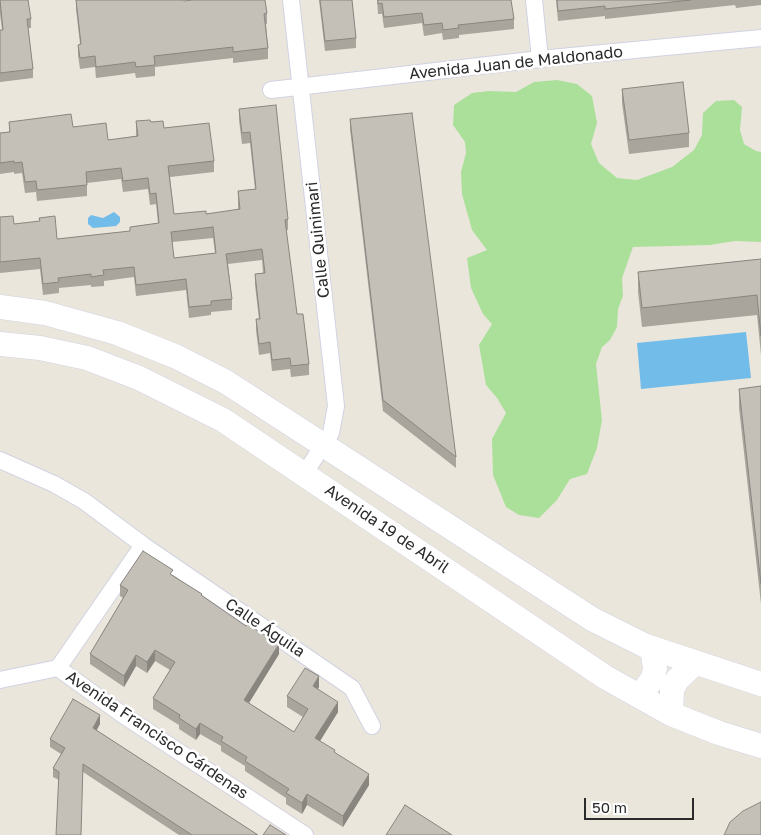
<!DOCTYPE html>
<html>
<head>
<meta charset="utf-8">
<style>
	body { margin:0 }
	#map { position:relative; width:761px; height:835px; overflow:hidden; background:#ebe6dc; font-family:"Golos Text",sans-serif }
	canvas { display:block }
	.scale { position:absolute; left:584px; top:798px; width:110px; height:22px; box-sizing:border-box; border:2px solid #2a2a2a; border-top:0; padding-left:6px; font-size:15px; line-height:18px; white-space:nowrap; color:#2a2a2a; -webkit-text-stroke:4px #fff; paint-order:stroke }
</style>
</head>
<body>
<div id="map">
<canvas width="761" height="835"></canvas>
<div class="scale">50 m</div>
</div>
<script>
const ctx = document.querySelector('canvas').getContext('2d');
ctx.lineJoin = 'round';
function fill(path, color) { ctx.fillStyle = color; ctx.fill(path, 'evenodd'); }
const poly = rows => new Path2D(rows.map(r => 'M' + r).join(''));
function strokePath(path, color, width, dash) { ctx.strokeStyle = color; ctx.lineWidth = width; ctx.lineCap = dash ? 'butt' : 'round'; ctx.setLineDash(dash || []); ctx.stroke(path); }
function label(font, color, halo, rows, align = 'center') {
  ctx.font = font + ' "Golos Text",sans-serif'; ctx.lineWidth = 5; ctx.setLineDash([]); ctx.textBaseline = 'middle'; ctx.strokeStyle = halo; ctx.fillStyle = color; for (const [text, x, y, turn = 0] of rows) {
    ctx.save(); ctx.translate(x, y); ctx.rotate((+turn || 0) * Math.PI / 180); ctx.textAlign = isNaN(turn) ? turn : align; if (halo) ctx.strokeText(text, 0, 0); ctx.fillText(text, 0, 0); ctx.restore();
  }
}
fill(poly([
	[557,80,577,84,592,96,597,123,591,144,599,163,617,178,637,180,672,167,694,150,702,135,703,113,716,101,734,100,742,107,740,130,744,144,756,151,761,152,761,242,735,241,710,245,633,247,622,278,623,296,618,309,617,327,610,340,602,347,596,364,602,420,597,448,587,474,570,479,557,500,539,518,519,515,506,507,493,475,492,439,506,413,497,398,486,385,479,345,492,324,483,314,471,288,467,258,487,250,472,230,462,194,461,172,466,153,465,142,453,125,454,105,472,93,489,91,516,92,534,82]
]), '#aae09a');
fill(poly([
	[114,212,120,217,120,222,116,226,93,228,88,224,88,218,91,215,103,218],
	[746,332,751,378,641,389,637,343]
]), '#72bcea');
const street = poly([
	[291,0,336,406,331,433,305,473],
	[534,0,540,59],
	[271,90,540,59,761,38],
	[0,460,54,484,84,501,143,545,352,688,372,726],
	[58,668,143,545],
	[0,680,58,668,123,715,305,835]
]);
const secondary = poly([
	[0,307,45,313,117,333,177,357,226,382,592,619,646,646,761,684],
	[0,344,40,348,87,358,139,378,223,420,605,677,671,714,719,733,761,746],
	[638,695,646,688,653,678,655,668,652,648],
	[671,714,672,690,677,680,695,663]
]);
strokePath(street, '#d1d2e2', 18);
strokePath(secondary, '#d1d2e2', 25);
strokePath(street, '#fff', 16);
strokePath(secondary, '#fff', 24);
fill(poly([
	[0,0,31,19,31,28,28,28,33,69,33,78,0,82,0,30,2,30,0,14],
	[76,0,184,1,267,13,267,24,266,24,268,48,268,59,233,63,233,58,155,67,155,76,136,78,135,73,96,78,95,67,80,69,78,55,78,45,80,44,76,9],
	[319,0,352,0,356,38,356,48,325,51],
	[377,0,511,0,514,19,514,29,459,35,459,38,443,40,442,33,424,36,422,23,384,28,382,14,378,14],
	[556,0,761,0,761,5,736,8,735,5,605,19,605,16,558,21],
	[622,89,689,133,689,147,629,154,622,103],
	[239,109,288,219,288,230,286,230,297,314,309,364,309,375,291,377,290,369,272,371,270,353,259,355,256,330,256,319,259,319,255,285,255,274,263,273,262,260,228,264,232,299,232,310,211,312,211,315,189,318,186,290,136,296,134,277,104,281,104,286,91,287,91,285,59,288,59,293,43,295,40,269,0,273,0,217,14,224,57,239,130,231,130,227,158,223,156,204,150,205,148,189,123,192,121,179,87,183,87,196,37,201,36,192,25,193,22,173,14,174,14,172,0,174,0,133,9,132,9,122,73,127,108,140,136,136,136,121,151,122,164,128,214,161,214,172,170,177,174,214,206,214,238,210,238,191,255,189,250,143,242,144,239,120],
	[213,238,215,253,174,258,172,242],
	[350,119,456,457,456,468,383,411,350,129],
	[761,259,761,355,757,315,642,327,638,292,638,272],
	[761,386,761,604,739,408,739,389],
	[173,575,202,596,279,654,249,703,294,732,303,717,287,707,287,696,319,687,318,689,338,712,320,741,335,753,369,785,343,827,307,805,302,814,286,804,286,798,245,771,245,766,221,751,221,746,200,734,196,740,179,729,179,725,153,709,153,698,170,670,155,661,147,673,136,666,124,687,90,664,90,654,123,598,120,596,120,585],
	[100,724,96,730,258,835,179,835,83,772,59,780,53,777,53,768,61,754,50,747,50,739]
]), '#a9a59d');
fill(poly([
	[279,644,279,654,244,711,244,700],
	[155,650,155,661,147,673,147,662],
	[136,655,136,666,124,687,124,676],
	[319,676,319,687,313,697,313,686],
	[338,702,338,712,315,749,315,738],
	[100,715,100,724,93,737,93,728],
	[200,723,200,734,196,740,196,729],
	[369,774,369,785,343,827,343,816],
	[307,794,307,805,302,814,302,803]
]), '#898680');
const building = poly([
	[0,0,28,0,31,19,27,19,33,69,0,73,0,30,3,30,0,0],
	[76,0,184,0,184,1,193,0,265,0,267,13,264,14,268,48,233,52,233,47,154,56,155,65,136,67,135,62,96,67,95,56,80,58,78,45,81,44,76,0],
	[320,0,352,0,356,38,325,41,320,0],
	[378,0,511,0,514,19,458,25,459,28,443,30,442,23,424,25,422,13,384,17,382,3,378,4,378,0],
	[557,0,691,0,605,9,605,6,558,11,557,0],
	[683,82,689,133,629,140,622,89,683,82],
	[276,105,288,219,285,220,292,274,297,314,303,314,309,364,291,366,290,358,272,360,270,342,259,344,256,319,260,319,255,274,265,273,262,249,226,254,232,299,211,301,211,305,189,307,186,279,136,285,134,267,103,270,104,275,91,277,91,274,58,278,59,282,43,284,40,258,0,262,0,217,13,216,14,224,40,221,39,218,55,216,57,239,130,231,130,227,159,223,156,193,150,194,148,178,123,181,121,168,86,172,87,185,37,190,36,181,25,182,22,162,14,163,14,161,0,163,0,133,10,132,9,122,71,114,73,127,106,123,108,140,138,136,136,121,150,120,151,122,163,121,164,128,209,123,214,161,168,166,174,214,206,211,206,214,240,209,238,191,256,189,250,132,242,133,239,109,276,105],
	[213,227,216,253,174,258,171,232,213,227],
	[412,113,456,457,383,400,350,119,412,113],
	[761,259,761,336,757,295,642,308,638,272,761,259],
	[761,386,761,584,739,389,761,386],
	[143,551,173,570,170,574,202,594,201,595,246,626,247,624,279,644,244,700,294,732,308,709,287,696,305,668,319,676,313,686,338,702,315,738,335,750,334,752,369,774,343,816,307,794,302,803,286,793,289,789,245,761,247,757,221,741,223,737,200,723,196,729,179,718,180,715,153,698,175,662,155,650,147,662,136,655,124,676,90,654,128,590,120,585,143,551],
	[73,699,100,715,93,728,258,835,192,835,83,764,81,835,56,835,59,772,53,768,65,748,50,739,73,699],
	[761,802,761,835,724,835,725,833,730,822,743,811,761,802],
	[405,805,452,835,386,835,405,805],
	[270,825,286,835,263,835,270,825]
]);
fill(building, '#c4c0b7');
strokePath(building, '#898680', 1);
label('16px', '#2a2a2a', '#fff', [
	["Avenida Juan de Maldonado",516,63,-6],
	["Calle Quinimari",318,240,-96],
	["Avenida 19 de Abril",387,529,34],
	["Calle Águila",265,628,34],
	["Avenida Francisco Cárdenas",157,735,34]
]);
</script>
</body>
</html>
